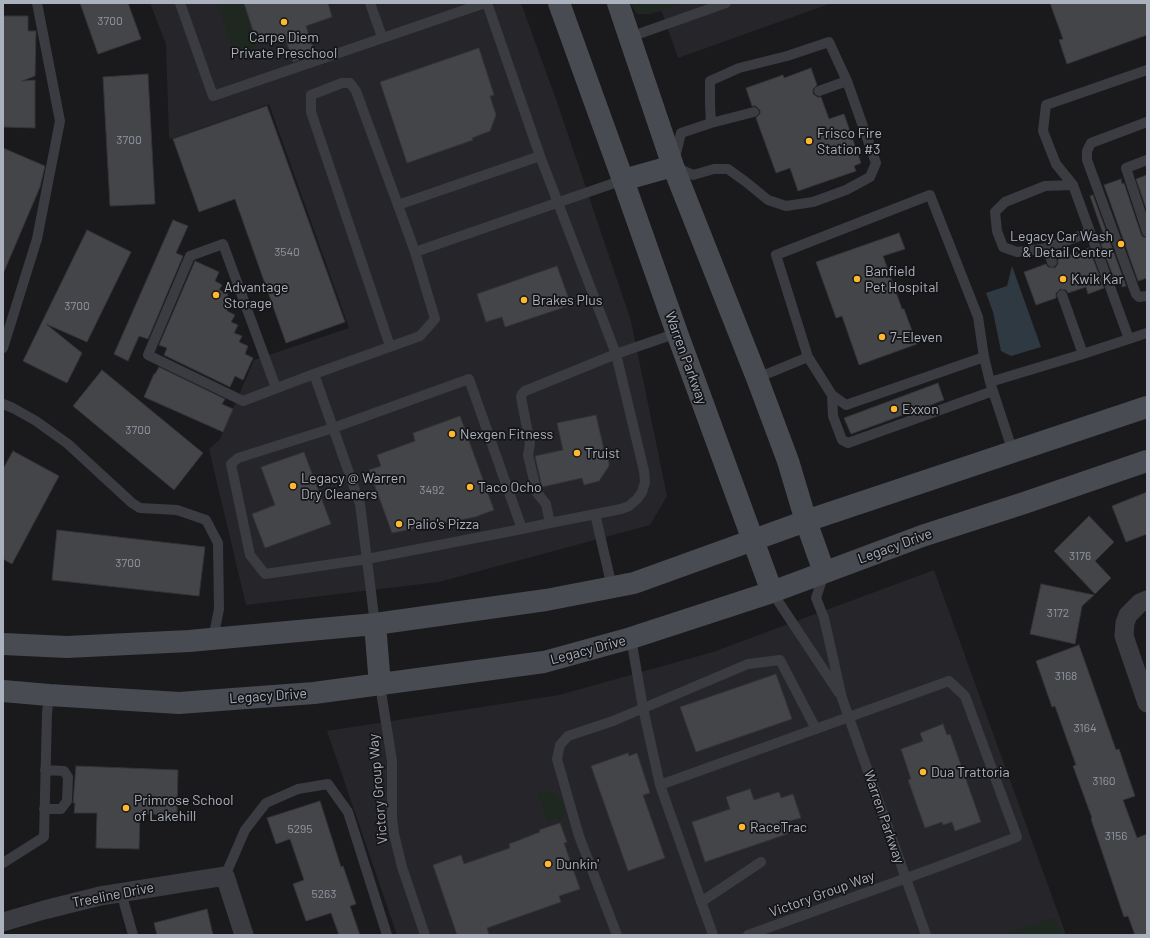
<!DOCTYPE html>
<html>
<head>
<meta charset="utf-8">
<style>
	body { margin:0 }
	#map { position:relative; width:1150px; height:938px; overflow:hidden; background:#1a1a1c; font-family:Barlow,sans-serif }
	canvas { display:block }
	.frame { position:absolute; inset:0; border:4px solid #abb1bd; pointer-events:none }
</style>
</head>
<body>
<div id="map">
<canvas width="1150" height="938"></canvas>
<div class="frame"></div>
</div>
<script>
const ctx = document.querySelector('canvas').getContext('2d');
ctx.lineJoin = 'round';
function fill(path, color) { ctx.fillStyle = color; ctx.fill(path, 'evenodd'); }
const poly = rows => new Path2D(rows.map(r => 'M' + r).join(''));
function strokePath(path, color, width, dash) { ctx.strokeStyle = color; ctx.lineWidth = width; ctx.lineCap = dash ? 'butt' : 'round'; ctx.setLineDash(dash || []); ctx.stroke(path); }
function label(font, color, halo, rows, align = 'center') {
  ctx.font = font + ' Barlow,sans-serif'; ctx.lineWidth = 3.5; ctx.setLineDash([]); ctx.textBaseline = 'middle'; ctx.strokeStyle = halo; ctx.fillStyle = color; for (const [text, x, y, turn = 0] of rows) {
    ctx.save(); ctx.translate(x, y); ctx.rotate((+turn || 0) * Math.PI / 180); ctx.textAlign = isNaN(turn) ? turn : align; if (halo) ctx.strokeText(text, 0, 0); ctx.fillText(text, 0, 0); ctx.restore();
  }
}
fill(poly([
	[150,3,521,3,557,102,631,321,667,496,650,525,439,582,246,605,209,449,220,439,254,360,349,328,269,104,171,139,169,137,166,44],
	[659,3,832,3,678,58],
	[934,570,1066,935,397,935,327,731,559,695,713,652]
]), '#26262a');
fill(poly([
	[216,3,243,3,258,46,235,54],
	[630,3,685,3,651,14,637,14],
	[544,791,552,792,560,798,563,802,565,812,562,821,559,822,557,818,547,821,538,794],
	[1056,917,1063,935,1004,935]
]), '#1f2820');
fill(poly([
	[1012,266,1041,347,1011,356,1001,351,993,312,986,293,1007,286]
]), '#2e3942');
const building = poly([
	[80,3,128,3,141,39,98,54,80,3],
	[244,3,328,3,332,17,306,26,315,54,293,62,284,34,257,43,244,3],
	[1050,3,1147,3,1147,35,1067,64,1059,40,1063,39,1050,3],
	[3,16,28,16,28,31,36,31,35,76,22,81,35,80,35,128,3,127,3,16],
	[479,48,494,95,490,96,496,115,490,131,472,138,473,140,407,163,380,82,479,48],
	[811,68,817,85,813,89,813,94,817,97,821,97,829,119,844,114,861,163,854,166,856,171,798,191,790,168,776,173,756,118,760,114,760,110,756,106,752,106,746,88,783,75,784,78,811,68],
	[148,74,155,204,110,206,103,77,148,74],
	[267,106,345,322,286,343,235,199,199,212,173,139,267,106],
	[3,148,45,166,40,187,3,274,3,148],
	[1147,175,1147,211,1136,179,1147,175],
	[1121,179,1122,184,1124,183,1141,234,1143,237,1147,238,1147,278,1138,281,1104,185,1121,179],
	[1093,195,1126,286,1122,287,1121,282,1116,284,1101,244,1106,242,1090,196,1093,195],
	[173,220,188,226,176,253,183,256,148,339,139,336,128,361,114,354,173,220],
	[87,230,131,252,87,342,46,324,82,353,67,383,23,361,87,230],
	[899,233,905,249,883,256,902,309,904,309,917,344,859,365,842,316,836,318,816,262,899,233],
	[1089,248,1104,288,1088,294,1086,287,1068,293,1066,290,1060,289,1056,293,1056,298,1036,305,1024,272,1046,264,1048,267,1055,268,1058,264,1058,259,1089,248],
	[195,261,219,272,215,281,222,285,219,290,228,294,225,302,230,304,227,311,235,315,231,322,238,325,234,333,242,336,239,342,248,346,245,354,253,358,243,380,235,376,230,387,164,355,167,348,159,345,195,261],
	[557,266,571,305,505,327,502,317,486,322,477,294,557,266],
	[159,367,225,399,222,404,233,409,223,432,144,397,154,374,155,374,159,367],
	[102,370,203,453,174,490,73,406,102,370],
	[938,383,944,400,851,434,844,418,938,383],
	[596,415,604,450,606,450,609,463,609,466,599,481,584,485,582,478,542,487,535,456,563,450,557,423,596,415],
	[460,416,494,510,475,517,392,533,369,470,381,466,377,455,415,441,413,433,460,416],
	[13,451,59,476,12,564,3,559,3,469,13,451],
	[304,452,331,524,265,548,252,514,275,505,261,467,304,452],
	[1147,492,1147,534,1126,542,1112,506,1147,492],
	[1089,516,1114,542,1095,561,1111,578,1095,594,1054,551,1089,516],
	[57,530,205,547,199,596,52,580,57,530],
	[1041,584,1094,595,1082,606,1075,644,1030,634,1041,584],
	[1079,645,1116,750,1119,749,1135,796,1123,800,1137,838,1147,834,1147,935,1135,935,1128,916,1124,917,1091,819,1092,818,1073,766,1076,765,1055,706,1052,707,1036,661,1079,645],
	[776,674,792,719,696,752,680,707,776,674],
	[943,724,947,735,950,734,981,822,955,831,952,822,943,825,942,822,925,828,908,780,911,779,901,749,923,741,920,733,943,724],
	[628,753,629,756,637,753,650,793,643,795,665,858,628,871,591,766,628,753],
	[76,766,178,770,177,815,140,814,139,849,96,848,97,813,74,813,75,803,73,803,76,766],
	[750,789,754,800,779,792,781,798,793,794,801,818,789,821,793,832,705,862,692,822,730,809,726,797,750,789],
	[320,801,341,867,343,866,356,904,350,906,360,935,339,935,331,913,306,921,293,884,304,880,290,839,276,844,267,818,320,801],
	[560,823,567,842,564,843,580,889,559,896,561,902,487,928,489,935,457,935,433,865,461,855,464,864,510,848,509,844,540,832,539,830,560,823],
	[207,909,213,935,157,935,154,923,207,909]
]);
fill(building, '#444549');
strokePath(building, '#343439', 1);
strokePath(poly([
	[180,3,213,96,485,3],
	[370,3,382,37],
	[487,3,540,156],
	[630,37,726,3],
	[819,91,847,81],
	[1147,122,1091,143,1087,151,1087,160,1136,294,1139,297,1147,296],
	[711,123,710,104,710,81,739,68,787,56,829,42,847,81,876,163,870,177,846,190,813,202,786,206,768,200,746,182,728,169,714,169,693,175,673,166,681,133,711,123,754,112],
	[1147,160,1126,168,1147,232],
	[1047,248,1090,232],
	[415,252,398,205,540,156,616,354,525,391,522,394,521,397,530,444,528,455,537,493,546,504,550,523],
	[1052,262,1047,248,1017,252,1003,247,997,231,995,212,1005,202,1045,186,1073,185],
	[1062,295,1083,354],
	[1129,339,1073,185,1056,164,1043,131,1046,105,1147,70],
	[390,346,311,112,311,95,342,83,350,83,356,91,398,205],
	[3,348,37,239,60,121,37,3],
	[808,357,832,395,846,405,984,357],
	[757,378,808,357,776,255,930,195,978,317,984,357,990,382,1013,452],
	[990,382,1083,354,1147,333],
	[276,388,223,244,190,256,148,355,243,401,314,374],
	[832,395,833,416,842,440,848,443,993,391],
	[3,404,13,408,36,421,68,444,132,503,140,508,177,510,206,520,218,543,219,609,213,639],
	[595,514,612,587],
	[522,529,469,379,333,428,238,458,231,464,250,555,265,574,367,559,522,529,550,523,621,509,629,506,637,499,642,492,645,482,644,471,616,354,677,333],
	[824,574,816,598,824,618,842,698,926,935],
	[772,592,839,693],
	[375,624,360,504,314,374,420,336,435,319,415,252,623,180],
	[631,638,643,708,660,785,713,935],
	[380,685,392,761,392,818,394,834,402,867,425,935],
	[660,785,949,681,965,696,1017,837,929,870,748,935],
	[44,809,61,809,67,801,68,777,64,771,45,770],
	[3,863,44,837,47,713,49,695],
	[225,876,245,830,266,803,298,789,328,784,348,812,387,935],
	[121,892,133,935],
	[701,902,761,862],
	[617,935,579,836,557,759,560,745,568,736,613,721,748,664,780,660,816,729]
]), '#3a3c42', 10);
strokePath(poly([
	[1147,600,1140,603,1128,615,1125,623,1124,636,1147,703],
	[3,922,44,910,100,896,225,876,244,935]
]), '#3a3c42', 19);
strokePath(poly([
	[559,3,623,180,677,333,772,592],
	[618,3,673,166,757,378,788,461,806,521,824,572],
	[623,180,673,166],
	[375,624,380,685],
	[3,644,67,647,189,641,375,624,546,600,634,583,806,521,1147,407],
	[3,691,49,695,179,703,314,693,544,662,631,638,772,592,922,536,1024,503,1147,461]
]), '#484b52', 22);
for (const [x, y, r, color] of [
	[284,22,4,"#ffb72f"],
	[809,141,4,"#ffb72f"],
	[1121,244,4,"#ffb72f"],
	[857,279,4,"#ffb72f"],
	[1063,279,4,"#ffb72f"],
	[216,295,4,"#ffb72f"],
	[524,300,4,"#ffb72f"],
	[882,337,4,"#ffb72f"],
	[894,409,4,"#ffb72f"],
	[452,434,4,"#ffb72f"],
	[577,453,4,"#ffb72f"],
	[293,486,4,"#ffb72f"],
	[470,487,4,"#ffb72f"],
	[399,524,4,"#ffb72f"],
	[923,772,4,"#ffb72f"],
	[126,808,4,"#ffb72f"],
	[742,827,4,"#ffb72f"],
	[548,864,4,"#ffb72f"]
]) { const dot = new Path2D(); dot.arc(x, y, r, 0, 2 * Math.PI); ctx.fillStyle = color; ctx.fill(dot); strokePath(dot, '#151517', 1.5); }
label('12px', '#9196a0', null, [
	["3700",110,21],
	["3700",129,140],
	["3540",287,252],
	["3700",77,306],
	["3700",138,430],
	["3492",432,490],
	["3176",1080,556],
	["3700",128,563],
	["3172",1058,613],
	["3168",1066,676],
	["3164",1085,728],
	["3160",1104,781],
	["5295",300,829],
	["3156",1116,836],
	["5263",324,894]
]);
label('14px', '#abb1bd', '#151517', [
	["Carpe Diem",284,37,"center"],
	["Private Preschool",284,53,"center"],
	["Frisco Fire",817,133],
	["Station #3",817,149],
	["Legacy Car Wash",1113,236,"right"],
	["& Detail Center",1113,252,"right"],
	["Banfield",865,271],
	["Pet Hospital",865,287],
	["Kwik Kar",1071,279],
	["Advantage",224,287],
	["Storage",224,303],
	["Brakes Plus",532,300],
	["7-Eleven",890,337],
	["Exxon",902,409],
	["Nexgen Fitness",460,434],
	["Truist",585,453],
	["Legacy @ Warren",301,478],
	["Dry Cleaners",301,494],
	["Taco Ocho",478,487],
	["Palio's Pizza",407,524],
	["Dua Trattoria",931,772],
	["Primrose School",134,800],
	["of Lakehill",134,816],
	["RaceTrac",750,827],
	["Dunkin'",556,864]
], 'left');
label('14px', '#abb1bd', '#151517', [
	["Warren Parkway",686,358,70],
	["Legacy Drive",895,546,-20],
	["Legacy Drive",588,650,-15],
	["Legacy Drive",268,696,-4],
	["Victory Group Way",378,789,-95],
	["Warren Parkway",884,817,71],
	["Victory Group Way",822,894,-20],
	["Treeline Drive",113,895,-11]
]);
</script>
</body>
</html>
